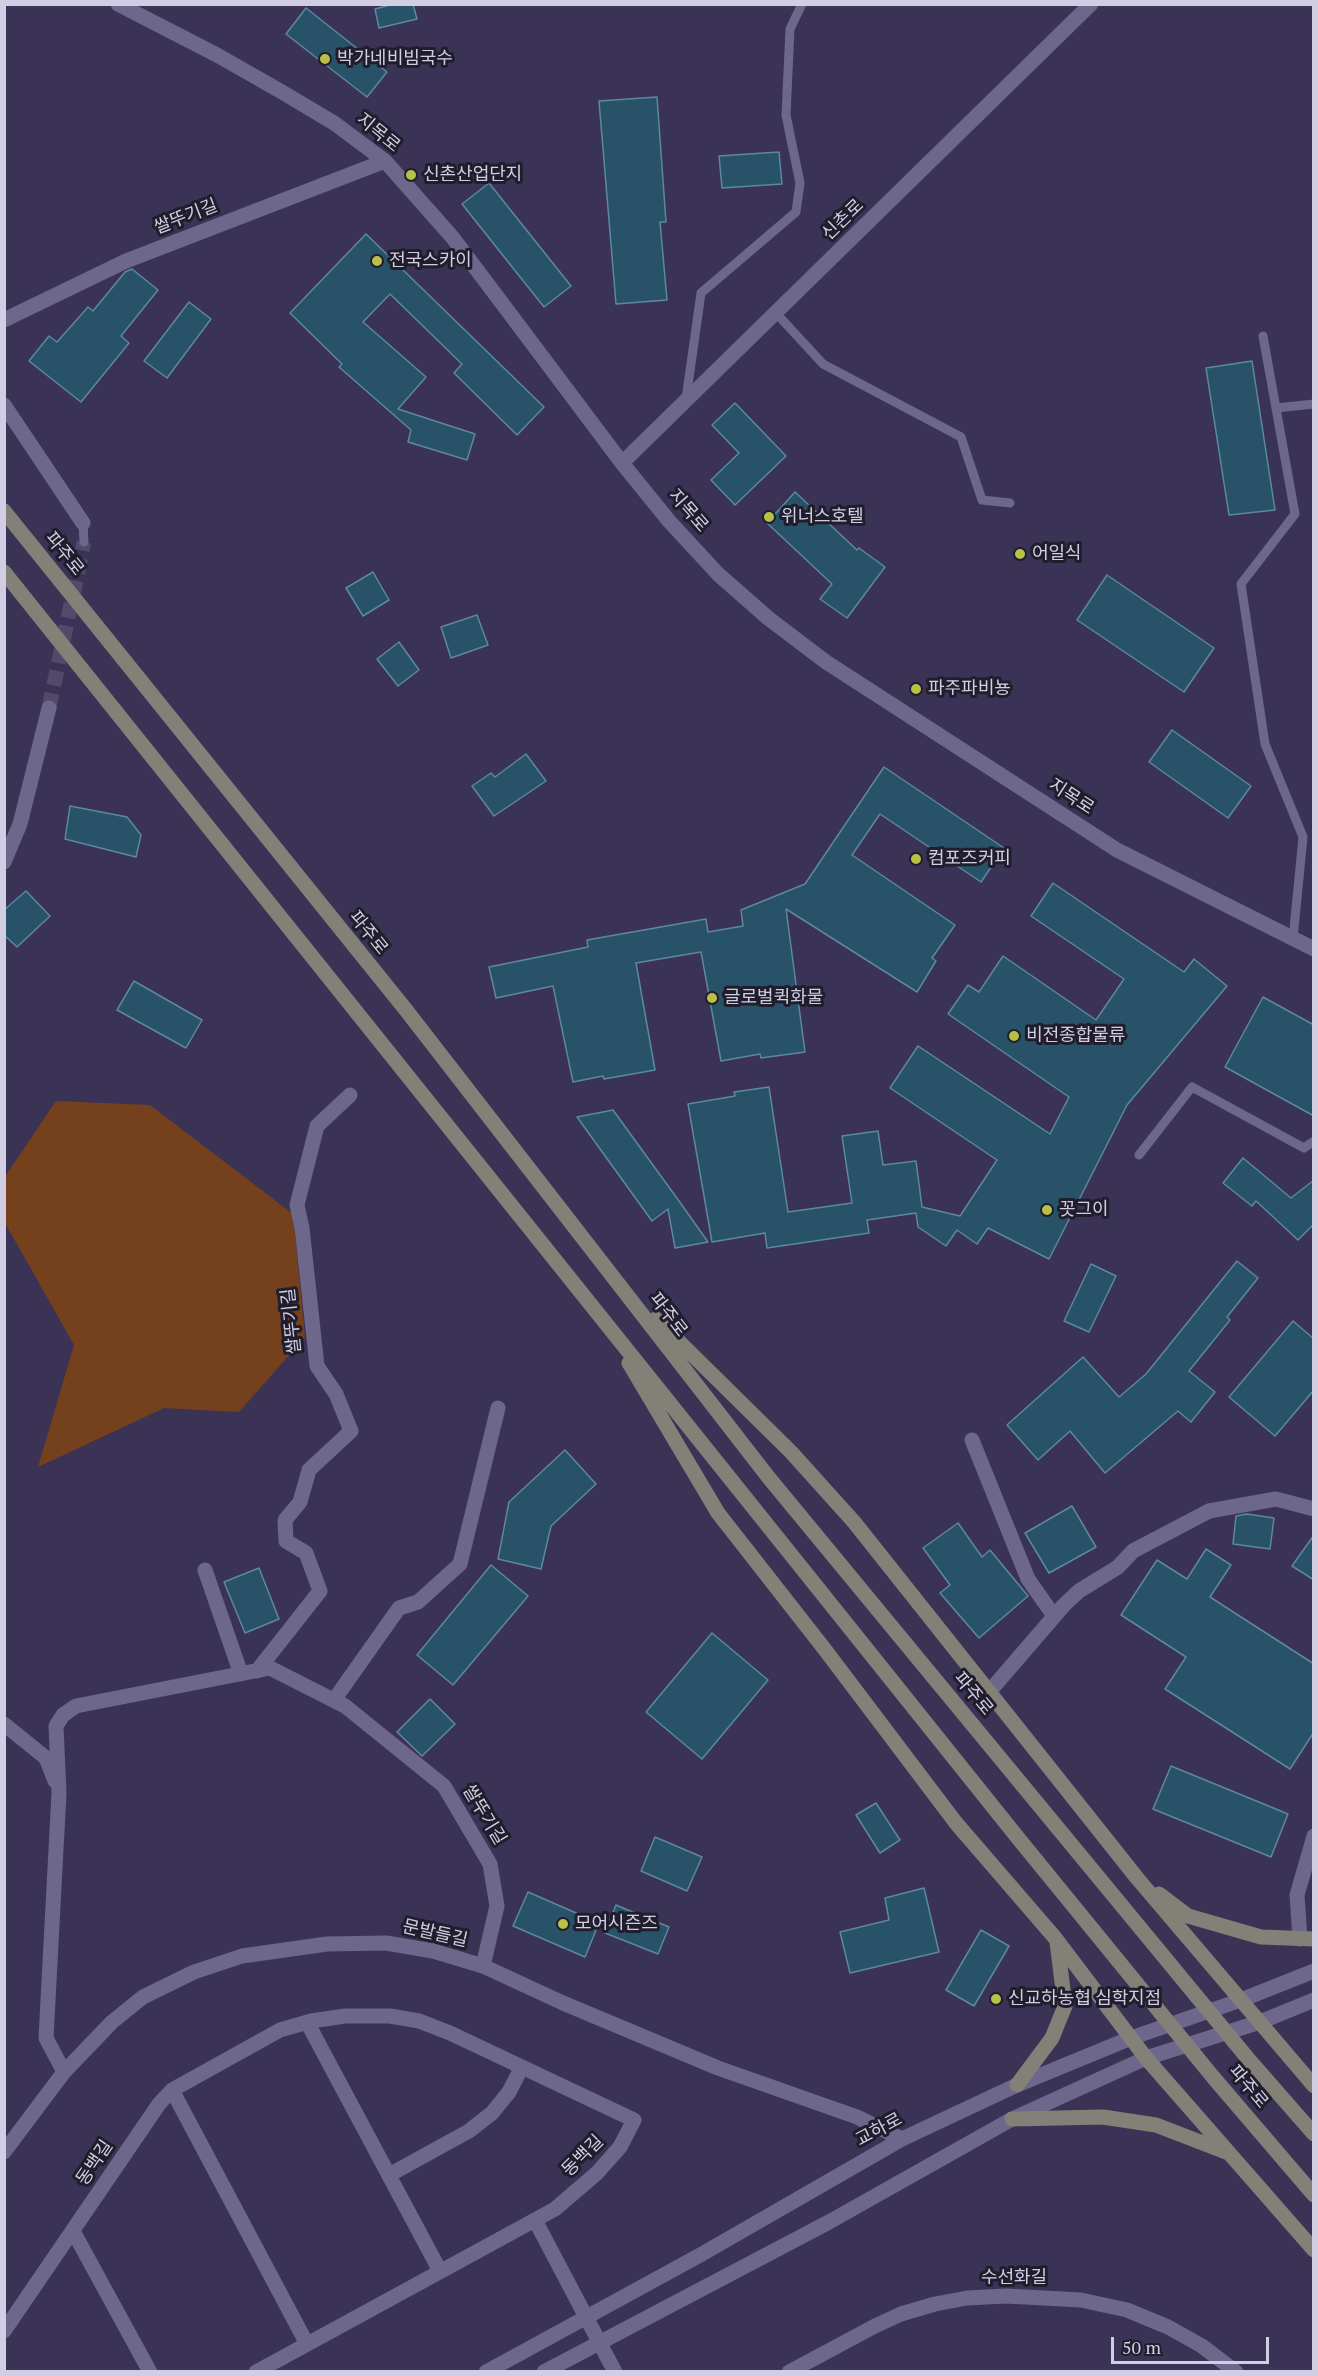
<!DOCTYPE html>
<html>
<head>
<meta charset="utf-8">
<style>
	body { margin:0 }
	#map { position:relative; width:1318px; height:2376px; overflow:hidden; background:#3a3355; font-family:"PT Serif",serif }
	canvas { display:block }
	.frame { position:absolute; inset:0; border:6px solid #d1cee3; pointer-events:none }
	.scale { position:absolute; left:1111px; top:2337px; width:158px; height:27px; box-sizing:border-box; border:3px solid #d1cee3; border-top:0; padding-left:8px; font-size:18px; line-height:21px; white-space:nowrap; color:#d1cee3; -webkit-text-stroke:4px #201e2d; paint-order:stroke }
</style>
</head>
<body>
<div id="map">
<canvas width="1318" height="2376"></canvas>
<div class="frame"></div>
<div class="scale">50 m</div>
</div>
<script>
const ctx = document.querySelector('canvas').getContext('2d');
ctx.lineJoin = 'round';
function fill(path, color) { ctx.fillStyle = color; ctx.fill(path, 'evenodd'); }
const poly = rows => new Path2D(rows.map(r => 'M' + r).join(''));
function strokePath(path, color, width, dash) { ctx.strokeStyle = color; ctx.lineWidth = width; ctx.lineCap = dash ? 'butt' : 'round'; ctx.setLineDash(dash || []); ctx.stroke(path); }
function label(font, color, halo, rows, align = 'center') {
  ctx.font = font + ' "PT Serif","Noto Sans KR",serif'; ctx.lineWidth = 6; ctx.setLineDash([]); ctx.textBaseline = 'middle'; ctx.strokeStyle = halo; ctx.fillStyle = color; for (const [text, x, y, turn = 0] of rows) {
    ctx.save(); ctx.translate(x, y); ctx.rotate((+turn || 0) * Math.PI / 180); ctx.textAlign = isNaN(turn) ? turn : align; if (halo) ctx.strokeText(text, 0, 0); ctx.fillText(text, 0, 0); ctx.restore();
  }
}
fill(poly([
	[56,1101,150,1105,293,1214,305,1337,239,1412,164,1408,38,1467,74,1345,5,1223,4,1178]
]), '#75401c');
const building = poly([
	[394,4,413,4,417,19,379,28,375,9,394,4],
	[306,8,387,72,367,97,286,34,306,8],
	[657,97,666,222,660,222,667,300,616,304,599,101,657,97],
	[779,152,782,184,722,188,719,156,779,152],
	[489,183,571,286,544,307,462,204,489,183],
	[366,234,544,407,517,435,454,373,462,364,390,294,363,322,426,377,398,409,475,434,467,460,408,442,411,430,339,367,342,364,290,313,366,234],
	[132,269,158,290,121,336,129,343,81,402,29,361,49,336,57,342,88,307,93,311,125,272,132,269],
	[189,302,211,319,167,378,144,361,189,302],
	[1252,361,1275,510,1229,515,1206,368,1252,361],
	[735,403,786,456,735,505,711,480,739,453,712,425,735,403],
	[795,492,857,550,859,548,885,567,847,618,820,599,832,584,767,523,795,492],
	[373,572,389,600,363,616,346,588,373,572],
	[1107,575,1214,648,1184,692,1077,620,1107,575],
	[477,615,488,645,451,658,441,627,477,615],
	[399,642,419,670,398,686,377,659,399,642],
	[1172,730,1251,786,1228,818,1149,762,1172,730],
	[526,754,546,781,494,816,472,786,491,773,495,777,526,754],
	[884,767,1004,848,981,882,880,814,852,855,955,925,932,958,936,961,917,992,786,909,805,1052,761,1058,760,1054,721,1061,701,952,636,963,655,1070,604,1079,603,1076,573,1082,553,986,496,998,489,967,588,947,587,940,706,919,708,932,743,926,741,910,805,884,884,767],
	[70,806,127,817,141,835,136,857,65,839,70,806],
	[1053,883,1184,972,1194,959,1227,986,1127,1105,1049,1259,988,1228,977,1244,957,1230,946,1246,918,1227,916,1213,867,1220,869,1233,767,1248,765,1233,712,1242,688,1104,735,1096,734,1092,769,1087,788,1212,852,1203,842,1136,878,1131,883,1165,916,1161,922,1207,960,1216,997,1160,890,1088,918,1046,1050,1134,1069,1097,948,1014,968,985,979,992,1003,956,1096,1020,1124,979,1031,916,1053,883],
	[26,891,50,916,17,947,4,935,4,910,26,891],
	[134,981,202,1020,186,1048,117,1010,134,981],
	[1263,997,1314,1025,1314,1116,1225,1067,1263,997],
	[613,1110,679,1201,708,1242,675,1248,668,1209,652,1221,577,1117,613,1110],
	[1243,1158,1291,1198,1314,1180,1314,1224,1298,1240,1256,1201,1252,1206,1223,1183,1243,1158],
	[1237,1261,1258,1278,1227,1317,1230,1320,1189,1371,1215,1392,1191,1422,1178,1411,1105,1473,1070,1431,1038,1460,1007,1425,1083,1357,1119,1397,1146,1374,1237,1261],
	[1091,1264,1116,1276,1089,1332,1064,1321,1091,1264],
	[1293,1321,1314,1339,1314,1390,1275,1436,1229,1397,1293,1321],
	[565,1450,596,1484,551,1526,541,1569,498,1559,509,1502,565,1450],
	[1072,1506,1096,1547,1049,1573,1025,1533,1072,1506],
	[1247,1514,1274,1518,1270,1549,1233,1544,1236,1516,1247,1514],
	[958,1523,982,1557,990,1550,1028,1596,979,1638,940,1593,950,1585,923,1548,958,1523],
	[1314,1535,1314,1580,1292,1566,1314,1535],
	[1206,1549,1231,1565,1210,1597,1314,1664,1314,1732,1290,1769,1165,1689,1186,1657,1121,1615,1157,1560,1187,1579,1206,1549],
	[491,1565,528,1596,453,1685,417,1655,491,1565],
	[259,1568,279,1619,245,1633,224,1582,259,1568],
	[712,1633,768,1680,702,1759,646,1712,712,1633],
	[430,1699,455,1724,422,1756,397,1732,430,1699],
	[1171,1766,1288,1814,1271,1857,1153,1809,1171,1766],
	[876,1803,900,1840,880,1853,856,1815,876,1803],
	[655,1837,702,1857,687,1891,641,1871,655,1837],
	[924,1888,939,1952,850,1973,840,1932,889,1920,885,1898,924,1888],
	[528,1892,599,1923,585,1957,513,1926,528,1892],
	[616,1905,669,1927,658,1954,605,1933,616,1905],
	[981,1930,1009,1946,974,2006,946,1990,981,1930]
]);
fill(building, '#285268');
strokePath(building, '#5d889f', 1.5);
strokePath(poly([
	[49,708,84,542]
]), '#514a6a', 15, [15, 8]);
strokePath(poly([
	[776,313,823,364,961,437,982,500,1010,503],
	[1263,336,1295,514,1241,584,1265,744,1303,837,1293,939],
	[686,399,701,293,796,212,800,183,786,115,790,29,802,4],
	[1276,408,1314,404],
	[83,523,84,542],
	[1139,1155,1192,1087,1304,1148,1314,1141]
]), '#6d678c', 9);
strokePath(poly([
	[4,320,126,261,385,161],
	[4,405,83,523],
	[4,862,20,824,49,708],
	[972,1440,1028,1579,1054,1616],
	[205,1570,241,1674],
	[257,1671,320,1591,306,1553,286,1541,285,1520,300,1502,309,1470,351,1431,336,1394,317,1366,302,1228,297,1205,317,1126,350,1095],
	[989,1692,1064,1605,1079,1591,1118,1567,1133,1551,1209,1511,1276,1499,1314,1509],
	[334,1700,399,1608,418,1602,460,1564,498,1408],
	[4,1724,46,1758,55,1781],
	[1300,1939,1297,1895,1314,1836],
	[307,2022,440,2271],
	[64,2072,46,2038,59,1793,56,1726,63,1715,76,1706,270,1668,345,1706,444,1786,490,1864,497,1906,483,1966],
	[172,2090,307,2344],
	[4,2152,64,2072,112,2022,143,1997,194,1972,242,1956,327,1944,386,1943,433,1951,483,1966,563,2003,718,2068,857,2117,902,2139],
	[389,2175,469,2131,492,2113,509,2092,522,2067],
	[535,2220,615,2372],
	[73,2231,150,2372],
	[4,2331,159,2104,172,2090,280,2030,311,2021,345,2016,390,2016,419,2021,450,2033,634,2120,620,2147,597,2173,555,2209,256,2372],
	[789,2372,875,2326,901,2314,935,2304,967,2298,1006,2296,1081,2300,1127,2310,1168,2327,1202,2346,1236,2372]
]), '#6d678c', 15);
strokePath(poly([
	[118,4,217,55,282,92,334,123,385,161,453,238,622,463,669,521,718,574,768,618,826,662,1117,850,1314,949],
	[622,463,1091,4],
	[486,2372,702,2254,902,2139,1017,2085,1131,2038,1241,2000,1314,1971],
	[544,2372,829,2222,1012,2119,1146,2058,1260,2022,1314,2000]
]), '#6d678c', 15);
strokePath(poly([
	[4,511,406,1010,769,1478,1250,2061,1314,2134],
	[4,572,1018,1838,1213,2077,1314,2195],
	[656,1319,791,1452,854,1522,1137,1878,1314,2086],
	[629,1363,718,1513,826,1651,956,1823,1056,1939,1146,2058,1314,2250],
	[1159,1894,1188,1916,1261,1937,1314,1939],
	[1017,2085,1052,2038,1065,2006,1057,1942],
	[1012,2119,1103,2117,1156,2125,1226,2152]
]), '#838077', 15);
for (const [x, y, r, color] of [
	[325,59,6,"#b9c046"],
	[411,175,6,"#b9c046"],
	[377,261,6,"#b9c046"],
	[769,517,6,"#b9c046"],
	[1020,554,6,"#b9c046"],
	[916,689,6,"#b9c046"],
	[916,859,6,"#b9c046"],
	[712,998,6,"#b9c046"],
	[1014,1036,6,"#b9c046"],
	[1047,1210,6,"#b9c046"],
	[563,1924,6,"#b9c046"],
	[996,1999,6,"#b9c046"]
]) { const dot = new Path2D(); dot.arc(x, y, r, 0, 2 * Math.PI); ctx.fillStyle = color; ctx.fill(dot); strokePath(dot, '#201e2d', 2); }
label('18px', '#d1cee3', '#201e2d', [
	["박가네비빔국수",337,59],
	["신촌산업단지",423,175],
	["전국스카이",389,261],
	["위너스호텔",781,517],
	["어일식",1032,554],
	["파주파비뇽",928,689],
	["컴포즈커피",928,859],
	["글로벌퀵화물",724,998],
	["비전종합물류",1026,1036],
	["꼿그이",1059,1210],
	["모어시즌즈",575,1924],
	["신교하농협 심학지점",1008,1999]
], 'left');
label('18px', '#d1cee3', '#201e2d', [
	["지목로",378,133,39],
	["쌀뚜기길",186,217,-21],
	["신촌로",843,220,-44],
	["지목로",688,511,49],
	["파주로",64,554,51],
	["지목로",1071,797,33],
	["파주로",368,933,51],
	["파주로",668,1315,52],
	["쌀뚜기길",292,1321,-96],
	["파주로",973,1694,50],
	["쌀뚜기길",484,1815,59],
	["문발들길",435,1934,13],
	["파주로",1248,2087,50],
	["교하로",879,2130,-28],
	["동백길",583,2156,-45],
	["동백길",95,2163,-56],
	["수선화길",1014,2278]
]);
</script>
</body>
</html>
